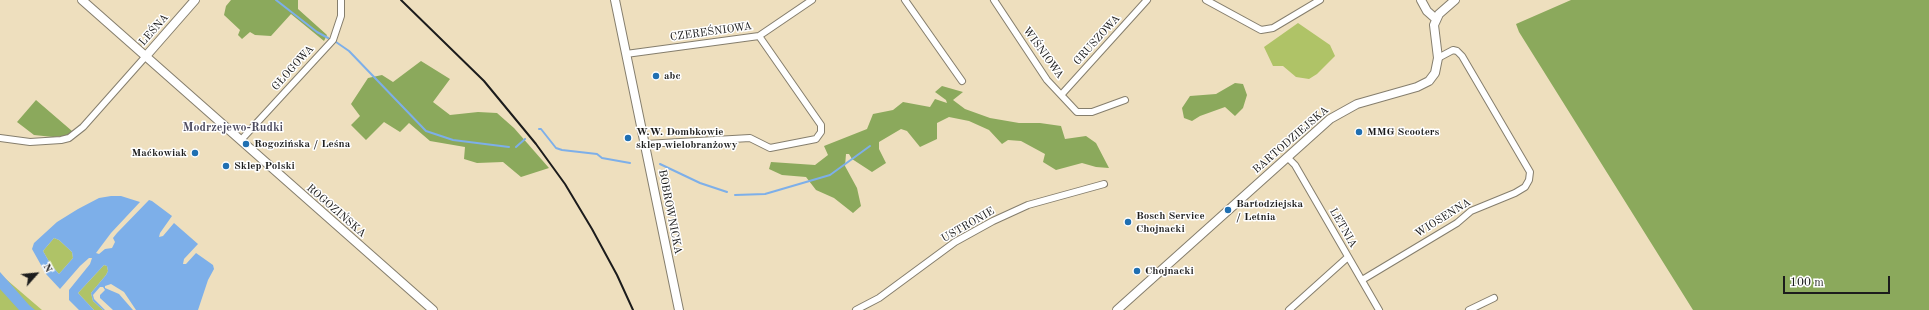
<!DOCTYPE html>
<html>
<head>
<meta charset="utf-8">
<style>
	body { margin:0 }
	#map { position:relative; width:1929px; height:310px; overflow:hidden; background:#eedfbe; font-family:"Old Standard TT",serif }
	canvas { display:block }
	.north { position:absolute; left:16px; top:254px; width:40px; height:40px; -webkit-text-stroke:3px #fff; paint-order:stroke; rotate:63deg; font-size:11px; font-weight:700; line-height:16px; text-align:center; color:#1c1c1c }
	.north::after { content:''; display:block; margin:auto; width:14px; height:18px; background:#1c1c1c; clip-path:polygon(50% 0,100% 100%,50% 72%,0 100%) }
	.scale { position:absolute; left:1783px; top:276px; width:107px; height:18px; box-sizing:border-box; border:2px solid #1c1c1c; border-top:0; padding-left:5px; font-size:12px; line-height:14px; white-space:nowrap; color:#1c1c1c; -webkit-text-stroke:3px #fff; paint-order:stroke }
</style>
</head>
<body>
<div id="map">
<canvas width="1929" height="310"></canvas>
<div class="north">N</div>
<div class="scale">100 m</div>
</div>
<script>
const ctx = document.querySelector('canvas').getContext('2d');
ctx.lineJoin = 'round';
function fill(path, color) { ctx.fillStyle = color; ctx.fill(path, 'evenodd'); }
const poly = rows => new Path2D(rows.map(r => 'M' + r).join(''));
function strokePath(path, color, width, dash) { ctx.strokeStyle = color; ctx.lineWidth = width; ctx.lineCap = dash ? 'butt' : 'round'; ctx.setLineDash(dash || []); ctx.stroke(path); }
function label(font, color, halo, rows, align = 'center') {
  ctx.font = font + ' "Old Standard TT",serif'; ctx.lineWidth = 3; ctx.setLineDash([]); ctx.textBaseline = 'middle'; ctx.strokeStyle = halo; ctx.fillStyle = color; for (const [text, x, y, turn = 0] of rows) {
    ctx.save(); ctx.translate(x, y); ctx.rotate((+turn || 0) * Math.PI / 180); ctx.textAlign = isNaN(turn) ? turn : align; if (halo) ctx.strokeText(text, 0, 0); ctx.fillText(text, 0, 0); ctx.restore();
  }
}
fill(poly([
	[1298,23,1330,45,1335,56,1317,74,1309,79,1296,77,1283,66,1273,66,1264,47],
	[54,238,59,240,72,252,73,258,59,274,51,265,43,251],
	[104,265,107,266,108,271,106,275,91,293,93,301,103,310,94,310,78,293],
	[0,274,42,310,0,310]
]), '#afc367');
fill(poly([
	[231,0,298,0,298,9,327,35,324,41,291,14,271,36,255,35,250,32,242,39,238,35,240,30,224,15,226,6],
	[1571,0,1929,0,1929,310,1693,310,1519,32,1516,24],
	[421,61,450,79,433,102,450,115,478,112,497,113,514,128,549,168,521,177,503,162,477,163,464,159,465,147,430,141,409,123,400,132,384,122,366,140,351,125,360,116,351,104,368,78,382,75,393,82],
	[1235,83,1243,84,1247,95,1243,108,1235,116,1225,107,1200,116,1192,121,1184,118,1182,108,1190,96,1216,94],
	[942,86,963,92,953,100,965,109,990,118,1019,123,1040,123,1061,126,1065,139,1086,136,1096,143,1109,168,1096,167,1082,163,1056,170,1043,162,1045,154,1021,141,1008,140,1002,144,989,130,969,121,949,117,937,123,937,139,920,147,907,131,901,129,879,142,879,149,886,163,872,172,852,159,849,154,846,154,845,166,857,188,861,206,853,213,834,198,816,190,806,177,782,175,769,169,771,162,815,165,828,155,824,146,867,129,873,114,893,110,903,102,930,107,935,99,947,103,946,100,935,92],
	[36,100,72,131,66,136,53,137,34,135,17,122]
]), '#8ba95c');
fill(poly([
	[111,196,121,196,140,202,111,233,96,253,99,254,105,249,112,248,115,242,113,238,117,233,149,200,152,201,172,216,160,233,159,237,163,236,174,223,198,244,184,259,183,264,186,264,196,253,213,265,214,269,208,280,198,310,136,310,124,292,111,284,105,286,105,288,119,294,133,310,113,310,100,298,100,295,105,290,103,287,100,287,93,295,94,299,105,310,103,310,93,301,91,293,106,275,108,271,107,266,104,265,78,293,94,310,79,310,69,300,69,290,90,264,92,258,89,258,80,266,60,289,46,274,32,249,34,243,57,222,78,209,99,198],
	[54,238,59,240,72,252,73,258,59,274,51,265,43,251],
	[0,272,29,305,35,310,19,310,0,289]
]), '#7dafe9');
strokePath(poly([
	[276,0,317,32,328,38],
	[336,42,349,51,426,131,453,140,509,147],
	[539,129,541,129,556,148,562,150,597,154,602,158,630,163],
	[516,147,525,139],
	[660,164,700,183,727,192],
	[735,195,765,194,830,175,870,146]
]), '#7dafe9', 2);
const minor = poly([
	[905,0,962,81],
	[994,0,1047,80,1077,112,1092,112,1125,100],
	[1206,0,1261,30,1273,28,1320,0],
	[626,54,759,36,812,0],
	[1062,94,1147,0],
	[0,138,30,142,61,140,69,138,83,127,146,56],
	[241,140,333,40,341,16,341,0],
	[645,144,750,138,770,148,816,139,821,132,821,125,759,36],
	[1287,157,1295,165,1379,310],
	[1362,280,1457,223,1471,211,1515,193,1525,187,1529,180,1530,172,1462,56,1457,51,1453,50,1438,58],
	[856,310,879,298,955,242,993,221,1028,205,1104,184],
	[1289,310,1348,257],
	[1469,310,1494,298]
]);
const tertiary = poly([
	[82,0,433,310],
	[615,0,679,310],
	[1421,0,1427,11,1436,19],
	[146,56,195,0],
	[1117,310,1330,119,1357,104,1417,87,1429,81,1435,73,1438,58,1434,25,1439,14,1455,0]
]);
strokePath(minor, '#857e6d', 8);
strokePath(tertiary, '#857e6d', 10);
strokePath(minor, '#fff', 6);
strokePath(tertiary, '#fff', 8);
strokePath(poly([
	[401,0,484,81,536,144,565,184,592,229,617,275,633,310]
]), '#1c1c1c', 2);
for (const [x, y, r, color] of [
	[656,76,4,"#1f6fb2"],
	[1359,132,4,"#1f6fb2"],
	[628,138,4,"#1f6fb2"],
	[246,144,4,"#1f6fb2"],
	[195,153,4,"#1f6fb2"],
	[226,166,4,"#1f6fb2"],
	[1228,210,4,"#1f6fb2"],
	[1128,222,4,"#1f6fb2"],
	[1137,271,4,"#1f6fb2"]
]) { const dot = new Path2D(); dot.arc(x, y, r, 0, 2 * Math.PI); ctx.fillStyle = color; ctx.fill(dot); strokePath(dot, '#fff', 1.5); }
label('11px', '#1c1c1c', '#fff', [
	["LEŚNA",154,30,-49],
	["CZEREŚNIOWA",711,32,-8],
	["GRUSZOWA",1097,40,-48],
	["WIŚNIOWA",1043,53,54],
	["GŁOGOWA",293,68,-48],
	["BARTODZIEJSKA",1291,140,-41],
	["ROGOZIŃSKA",336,211,41],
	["BOBROWNICKA",670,212,79],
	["WIOSENNA",1443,218,-32],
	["USTRONIE",968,225,-30],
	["LETNIA",1343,228,60]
]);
label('bold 11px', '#1c1c1c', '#fff', [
	["abc",664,76],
	["W.W. Dombkowie",636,132],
	["sklep wielobranżowy",636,145],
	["MMG Scooters",1367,132],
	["Rogozińska / Leśna",254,144],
	["Maćkowiak",187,153,"right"],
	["Sklep Polski",234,166],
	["Bartodziejska",1236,204],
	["/ Letnia",1236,217],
	["Bosch Service",1136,216],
	["Chojnacki",1136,229],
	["Chojnacki",1145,271]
], 'left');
label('bold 12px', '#4d4b5f', '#fff', [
	["Modrzejewo-Rudki",233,128]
]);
</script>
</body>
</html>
